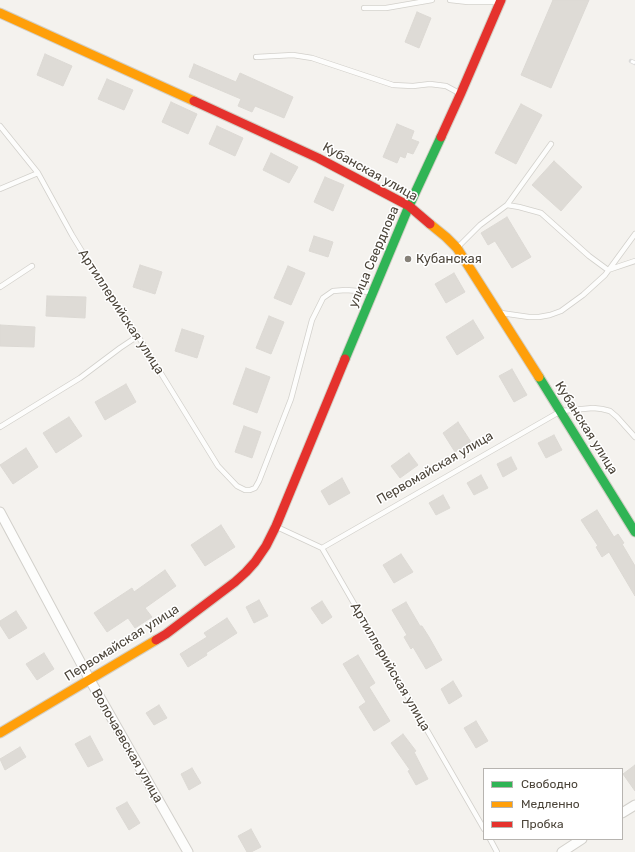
<!DOCTYPE html>
<html>
<head>
<meta charset="utf-8">
<style>
	body { margin:0 }
	#map { position:relative; width:635px; height:852px; overflow:hidden; background:#f4f2ee; font-family:Rubik,sans-serif }
	canvas { display:block }
	.legend { position:absolute; left:483px; top:768px; width:140px; height:72px; box-sizing:border-box; background:#fff; border:1px solid #b7b4b0; margin:0; padding:5px 7px; list-style:none; font-size:12px; color:#4b4439 }
	.legend li { display:flex; align-items:center; gap:8px; height:20px }
	.legend b { width:20px; border:1px solid #b7b4b0 }
</style>
</head>
<body>
<div id="map">
<canvas width="635" height="852"></canvas>
<ul class="legend">
<li><b style="height:5px;background:#30b455"></b>Свободно</li>
<li><b style="height:5px;background:#ff9f0a"></b>Медленно</li>
<li><b style="height:5px;background:#e5322d"></b>Пробка</li>
</ul>
</div>
<script>
const ctx = document.querySelector('canvas').getContext('2d');
ctx.lineJoin = 'round';
function fill(path, color) { ctx.fillStyle = color; ctx.fill(path, 'evenodd'); }
const poly = rows => new Path2D(rows.map(r => 'M' + r).join(''));
function strokePath(path, color, width, dash) { ctx.strokeStyle = color; ctx.lineWidth = width; ctx.lineCap = dash ? 'butt' : 'round'; ctx.setLineDash(dash || []); ctx.stroke(path); }
function label(font, color, halo, rows, align = 'center') {
  ctx.font = font + ' Rubik,sans-serif'; ctx.lineWidth = 3; ctx.setLineDash([]); ctx.textBaseline = 'middle'; ctx.strokeStyle = halo; ctx.fillStyle = color; for (const [text, x, y, turn = 0] of rows) {
    ctx.save(); ctx.translate(x, y); ctx.rotate((+turn || 0) * Math.PI / 180); ctx.textAlign = isNaN(turn) ? turn : align; if (halo) ctx.strokeText(text, 0, 0); ctx.fillText(text, 0, 0); ctx.restore();
  }
}
const building = poly([
	[553,0,589,0,551,88,521,75,553,0],
	[417,12,431,18,419,48,405,42,417,12],
	[45,54,72,66,63,86,37,75,45,54],
	[194,64,236,82,240,73,293,97,284,118,255,106,252,112,238,106,241,99,189,77,194,64],
	[107,79,133,90,124,110,98,99,107,79],
	[171,102,197,114,188,134,162,122,171,102],
	[521,104,542,115,516,164,495,153,521,104],
	[397,124,414,131,411,139,419,142,413,154,407,152,405,158,400,156,397,163,383,157,397,124],
	[217,126,243,138,235,156,209,144,217,126],
	[271,153,298,167,289,183,263,170,271,153],
	[554,161,582,187,561,211,532,185,554,161],
	[325,177,344,185,333,211,314,202,325,177],
	[507,217,531,257,512,268,495,241,488,245,481,233,507,217],
	[314,236,333,242,328,257,309,251,314,236],
	[140,265,162,272,155,294,133,287,140,265],
	[288,266,305,273,291,305,274,298,288,266],
	[454,273,465,292,446,303,435,284,454,273],
	[47,296,86,297,85,318,46,316,47,296],
	[269,316,284,322,271,354,256,348,269,316],
	[473,320,484,338,457,355,446,337,473,320],
	[0,325,35,327,34,347,0,346,0,325],
	[182,329,204,336,197,358,175,351,182,329],
	[246,368,270,377,257,413,233,404,246,368],
	[512,369,527,395,514,402,499,376,512,369],
	[126,384,136,402,105,420,95,402,126,384],
	[69,417,82,436,56,453,43,433,69,417],
	[458,422,471,442,455,452,443,433,458,422],
	[244,426,261,432,252,458,235,452,244,426],
	[554,435,562,450,546,458,538,443,554,435],
	[26,448,38,467,13,484,0,465,26,448],
	[409,453,418,465,400,478,391,466,409,453],
	[511,457,517,469,503,477,497,464,511,457],
	[481,475,488,488,474,495,467,483,481,475],
	[342,478,350,493,329,505,321,491,342,478],
	[443,495,450,508,436,515,429,503,443,495],
	[597,510,614,537,618,534,624,543,622,544,635,566,635,596,609,552,602,557,596,547,598,546,581,520,597,510],
	[221,525,235,547,205,566,191,545,221,525],
	[401,554,413,572,394,583,383,565,401,554],
	[165,570,176,586,145,608,152,617,135,628,128,618,107,632,94,613,132,588,134,592,165,570],
	[259,600,268,616,254,623,246,607,259,600],
	[322,601,332,617,322,624,311,608,322,601],
	[406,602,420,626,422,626,429,637,442,660,426,669,413,647,411,649,404,637,407,635,392,610,406,602],
	[16,611,27,628,9,639,0,625,0,621,16,611],
	[227,618,237,633,206,653,207,655,188,667,180,654,207,637,204,633,227,618],
	[44,653,54,669,37,680,26,664,44,653],
	[358,655,375,683,369,687,390,721,374,731,359,707,366,702,343,664,358,655],
	[453,681,462,696,449,704,441,689,453,681],
	[159,705,167,718,154,725,146,713,159,705],
	[476,721,488,741,476,748,464,728,476,721],
	[403,734,416,751,414,752,428,779,416,785,408,771,410,770,391,743,403,734],
	[90,736,103,760,88,767,75,744,90,736],
	[20,747,26,757,5,770,0,759,20,747],
	[635,765,635,791,623,774,635,765],
	[192,768,201,783,189,790,181,774,192,768],
	[127,802,140,823,129,830,116,808,127,802],
	[251,829,261,847,251,852,247,852,238,836,251,829]
]);
fill(building, '#dedbd6');
strokePath(building, '#dcd9d4', 1);
const lane = poly([
	[450,0,468,2,498,2],
	[364,8,386,8,432,0],
	[256,57,293,55,312,58,393,85,413,86,430,84,446,86,459,93],
	[0,126,38,173,72,235,103,286,138,336,218,466,237,486,245,490,250,490,255,488,259,481,291,399,312,320,323,298,333,291,346,290,370,292],
	[0,189,38,173],
	[507,205,519,207,541,213,589,256,608,270,635,261],
	[458,247,480,225,507,205,551,144],
	[0,287,32,266],
	[501,313,529,317,539,317,550,315,561,311,583,295,605,275,635,234],
	[0,427,80,378,120,348,138,336],
	[277,527,322,548,484,829],
	[322,548,561,411,593,408,602,409,610,411,617,417,635,437],
	[490,839,497,852]
]);
const street = poly([
	[0,512,90,680,188,852],
	[622,813,635,805],
	[562,852,582,839]
]);
const fast = poly([
	[345,359,409,206,441,137],
	[539,377,635,532]
]);
const slow = poly([
	[0,13,194,101],
	[430,224,446,237,457,248,539,377],
	[0,733,156,640]
]);
const jam = poly([
	[194,101,318,158,409,206,430,224],
	[441,137,461,93,501,0],
	[156,640,166,634,235,582,246,572,255,562,266,546,276,526,345,359]
]);
strokePath(lane, '#d2d0cb', 6);
strokePath(street, '#d2d0cb', 11);
strokePath(fast, '#d3cfc5', 11);
strokePath(slow, '#d3cfc5', 11);
strokePath(jam, '#d3cfc5', 11);
strokePath(lane, '#fdfdfc', 4.5);
strokePath(street, '#fdfdfc', 9);
strokePath(fast, '#30b455', 9);
strokePath(slow, '#ff9f0a', 9);
strokePath(jam, '#e5322d', 9);
const rail = poly([
	[631,61,635,63]
]);
strokePath(rail, '#dbdbda', 4.5);
strokePath(rail, '#fff', 3, [9]);
for (const [x, y, r, color] of [
	[408,259,4,"#868178"]
]) { const dot = new Path2D(); dot.arc(x, y, r, 0, 2 * Math.PI); ctx.fillStyle = color; ctx.fill(dot); strokePath(dot, '#fff', 1.5); }
label('13px', '#4b4439', '#fff', [
	["Кубанская улица",370,172,29],
	["улица Свердлова",374,257,-67],
	["Артиллерийская улица",121,312,57],
	["Кубанская улица",586,428,58],
	["Первомайская улица",435,468,-30],
	["Первомайская улица",122,643,-32],
	["Артиллерийская улица",390,667,60],
	["Волочаевская улица",127,746,60]
]);
label('13px', '#4b4439', '#fff', [
	["Кубанская",416,259]
], 'left');
</script>
</body>
</html>
